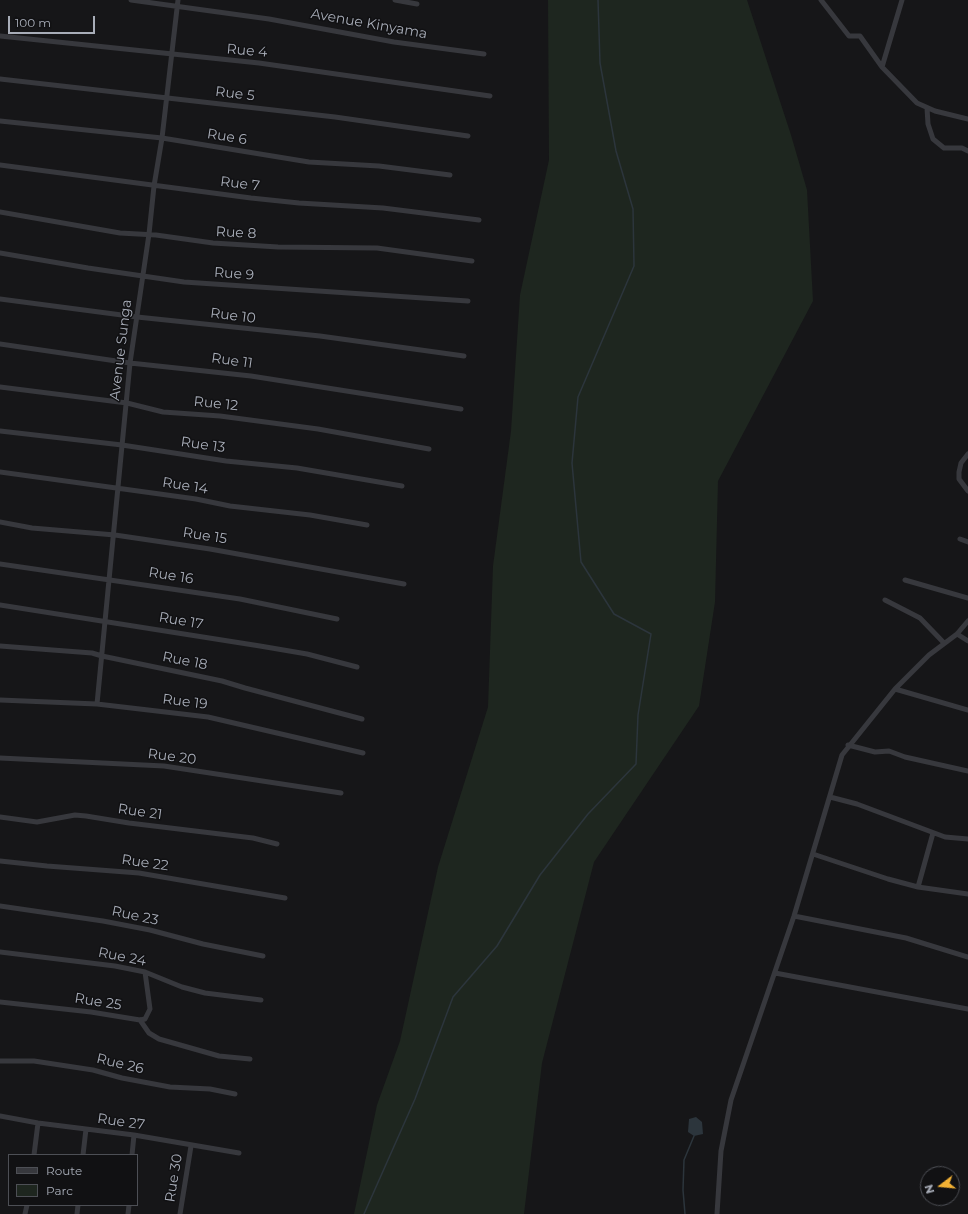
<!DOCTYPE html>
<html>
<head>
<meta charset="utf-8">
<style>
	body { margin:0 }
	#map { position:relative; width:968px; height:1214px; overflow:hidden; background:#161618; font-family:Montserrat,sans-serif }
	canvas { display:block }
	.legend { position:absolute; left:8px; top:1154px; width:130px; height:52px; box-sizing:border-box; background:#111113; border:1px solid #4d4f55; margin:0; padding:5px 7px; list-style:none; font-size:12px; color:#a8adb8 }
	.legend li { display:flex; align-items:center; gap:8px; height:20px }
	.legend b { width:20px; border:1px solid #4d4f55 }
	.north { position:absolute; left:920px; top:1166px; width:40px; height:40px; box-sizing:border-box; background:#111113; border:1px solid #4d4f55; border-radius:50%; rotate:254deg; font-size:11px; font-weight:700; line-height:16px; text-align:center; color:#a8adb8 }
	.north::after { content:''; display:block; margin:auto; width:14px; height:18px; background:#f2b134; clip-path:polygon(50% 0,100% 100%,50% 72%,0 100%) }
	.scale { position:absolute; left:8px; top:16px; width:87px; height:18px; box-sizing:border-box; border:2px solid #a8adb8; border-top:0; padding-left:5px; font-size:12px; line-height:14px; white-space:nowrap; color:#a8adb8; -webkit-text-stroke:3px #111113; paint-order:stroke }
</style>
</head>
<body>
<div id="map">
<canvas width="968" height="1214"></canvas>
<ul class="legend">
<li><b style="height:5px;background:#37383d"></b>Route</li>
<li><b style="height:11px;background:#1e261f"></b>Parc</li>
</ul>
<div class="north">N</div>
<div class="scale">100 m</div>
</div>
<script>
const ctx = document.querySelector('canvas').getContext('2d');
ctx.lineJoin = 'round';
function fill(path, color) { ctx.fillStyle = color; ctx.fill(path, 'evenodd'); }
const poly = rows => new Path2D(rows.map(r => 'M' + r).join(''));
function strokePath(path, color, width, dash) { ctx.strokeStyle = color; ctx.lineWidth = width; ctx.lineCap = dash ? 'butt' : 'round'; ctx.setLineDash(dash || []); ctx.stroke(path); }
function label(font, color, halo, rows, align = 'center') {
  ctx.font = font + ' Montserrat,sans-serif'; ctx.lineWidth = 3; ctx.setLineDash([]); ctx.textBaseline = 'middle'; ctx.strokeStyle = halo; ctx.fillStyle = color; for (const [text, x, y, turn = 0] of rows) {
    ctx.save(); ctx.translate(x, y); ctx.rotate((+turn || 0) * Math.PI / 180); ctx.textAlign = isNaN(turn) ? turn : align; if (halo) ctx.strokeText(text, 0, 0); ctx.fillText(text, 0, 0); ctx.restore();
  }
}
fill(poly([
	[548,0,747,0,791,135,807,190,813,301,718,481,715,602,699,706,594,862,542,1063,524,1214,354,1214,377,1105,400,1041,438,867,488,707,493,566,511,431,520,295,549,160]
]), '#1e261f');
fill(poly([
	[696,1117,702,1122,703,1134,694,1136,688,1132,689,1119]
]), '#2c353c');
strokePath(poly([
	[364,1214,415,1099,453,997,497,946,540,875,588,814,636,764,638,715,651,634,614,614,581,562,572,463,578,397,634,266,633,209,616,151,600,63,598,0],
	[685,1214,683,1190,684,1160,694,1136]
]), '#2c353c', 1.5);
strokePath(poly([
	[131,0,269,19,394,42,484,54],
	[395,0,417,4],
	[821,0,849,36,860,36,882,67,917,103,935,111,968,119],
	[0,36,259,63,490,96],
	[882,67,902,0],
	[0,79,335,117,468,136],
	[927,108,928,124,933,139,944,148,962,148,968,151],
	[0,121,162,138,309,162,379,166,450,175],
	[0,165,251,198,299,203,383,208,479,220],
	[0,212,120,233,156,235,213,243,278,247,377,248,472,261],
	[0,253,88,268,184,282,468,301],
	[0,299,137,317,320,336,464,356],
	[0,344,130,363,251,376,461,409],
	[0,387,127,403,163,412,220,416,318,429,429,449],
	[0,431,122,445,226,461,297,468,402,486],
	[968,454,961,463,959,472,959,479,968,491],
	[0,472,196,499,230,506,310,515,367,525],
	[0,522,32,528,115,535,210,549,404,584],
	[960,539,968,542],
	[0,564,240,599,337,619],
	[905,580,968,598],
	[885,600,920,618,944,643],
	[0,605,260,646,307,654,357,667],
	[957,634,968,641],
	[0,646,92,653,102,656,222,681,245,688,362,719],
	[895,689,968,710],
	[0,700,97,704,208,717,363,753],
	[97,704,130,363,149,234,154,186,162,138,178,0],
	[848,745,875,752,889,751,905,757,968,771],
	[0,758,164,766,341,793],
	[830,797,857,804,945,837,968,839],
	[0,817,37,822,75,815,86,816,129,823,253,838,277,844],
	[813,854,888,879,918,887,968,894],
	[0,861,47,866,139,873,285,898],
	[918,887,933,833],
	[0,906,103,921,150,930,203,944,263,956],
	[794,916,906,938,968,957],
	[0,952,115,966,145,972,182,987,205,993,261,1000],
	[775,973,968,1009],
	[0,1002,91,1012,140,1020,145,1019,150,1009,145,972],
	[140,1020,149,1033,159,1039,219,1056,250,1059],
	[0,1061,34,1061,93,1070,122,1078,170,1087,210,1089,235,1094],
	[0,1116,38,1123,134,1135,239,1153],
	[34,1155,38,1123],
	[83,1155,86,1129],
	[132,1155,134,1135],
	[25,1214,27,1205],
	[77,1214,78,1205],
	[128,1214,129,1205],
	[180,1214,191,1146],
	[717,1214,721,1151,731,1100,794,916,842,755,895,689,929,655,957,634,968,621]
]), '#37383d', 5);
label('14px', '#a8adb8', '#111113', [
	["Avenue Kinyama",369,24,10],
	["Rue 4",247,51,5],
	["Rue 5",235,94,7],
	["Rue 6",227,137,9],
	["Rue 7",240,184,7],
	["Rue 8",236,233,3],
	["Rue 9",234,274,4],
	["Rue 10",233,316,7],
	["Avenue Sunga",121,350,-83],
	["Rue 11",232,361,8],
	["Rue 12",216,404,6],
	["Rue 13",203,445,8],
	["Rue 14",185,486,9],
	["Rue 15",205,536,9],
	["Rue 16",171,576,9],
	["Rue 17",181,621,10],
	["Rue 18",185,661,11],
	["Rue 19",185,702,7],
	["Rue 20",172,757,7],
	["Rue 21",140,812,8],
	["Rue 22",145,863,8],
	["Rue 23",135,916,12],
	["Rue 24",122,957,11],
	["Rue 25",98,1002,9],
	["Rue 26",120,1064,13],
	["Rue 27",121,1122,8],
	["Rue 30",174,1178,-81]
]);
</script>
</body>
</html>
